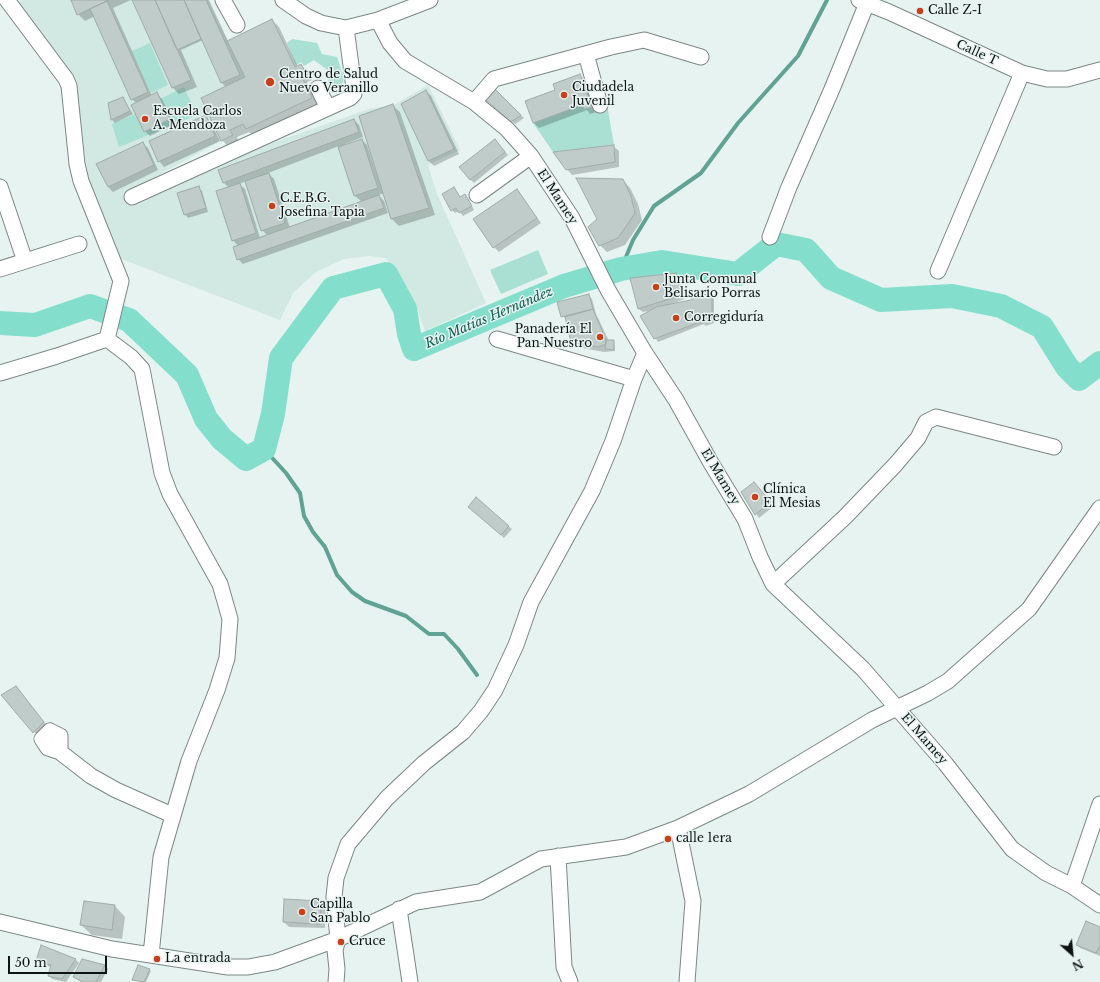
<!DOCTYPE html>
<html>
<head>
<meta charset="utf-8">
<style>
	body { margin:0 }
	#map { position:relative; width:1100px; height:982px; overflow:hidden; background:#e6f3f0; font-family:"Libre Baskerville",serif }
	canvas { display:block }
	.north { position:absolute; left:1052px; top:934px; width:40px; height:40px; -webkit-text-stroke:3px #e6f3f0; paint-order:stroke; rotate:153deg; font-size:11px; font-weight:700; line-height:16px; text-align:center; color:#0e1312 }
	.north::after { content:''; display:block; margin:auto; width:14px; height:18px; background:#0e1312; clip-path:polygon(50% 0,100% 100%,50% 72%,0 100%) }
	.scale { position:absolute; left:8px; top:956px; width:99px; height:18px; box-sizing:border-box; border:2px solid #0e1312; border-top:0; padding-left:5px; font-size:12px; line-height:14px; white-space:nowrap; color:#0e1312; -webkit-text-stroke:3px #e6f3f0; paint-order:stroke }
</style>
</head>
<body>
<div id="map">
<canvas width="1100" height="982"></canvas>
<div class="north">N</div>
<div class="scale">50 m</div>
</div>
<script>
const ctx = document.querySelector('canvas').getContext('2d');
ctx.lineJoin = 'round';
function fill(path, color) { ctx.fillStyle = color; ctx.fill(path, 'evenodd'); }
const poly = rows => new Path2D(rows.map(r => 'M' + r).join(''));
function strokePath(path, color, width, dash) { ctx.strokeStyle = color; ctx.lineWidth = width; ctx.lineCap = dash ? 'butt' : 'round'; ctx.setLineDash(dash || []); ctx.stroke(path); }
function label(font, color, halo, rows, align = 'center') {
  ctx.font = font + ' "Libre Baskerville",serif'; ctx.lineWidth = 3; ctx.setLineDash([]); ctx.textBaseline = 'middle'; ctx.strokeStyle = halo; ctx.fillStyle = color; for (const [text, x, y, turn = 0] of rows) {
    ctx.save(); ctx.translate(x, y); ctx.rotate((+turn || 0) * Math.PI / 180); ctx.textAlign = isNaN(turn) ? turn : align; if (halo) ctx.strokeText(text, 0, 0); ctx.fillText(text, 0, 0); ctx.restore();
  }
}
fill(poly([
	[21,0,208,0,245,77,221,141,122,195,139,204,204,167,369,109,396,104,428,85,460,150,428,165,437,194,486,303,425,331,415,303,386,258,369,256,344,259,316,272,293,293,280,320,119,258,85,184,76,91,18,3]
]), '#d2e8e2');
fill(poly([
	[292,39,317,43,322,54,337,57,344,78,342,85,327,92,329,71,314,60,304,66,301,62,296,65,287,43],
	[150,43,168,85,151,93,132,51],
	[184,87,197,115,119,147,112,124,135,114,144,131,170,119,160,99],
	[607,104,614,145,553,152,533,123,582,105,584,109],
	[538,250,548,274,501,294,490,270]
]), '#a9e0d3');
fill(poly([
	[72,0,131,0,113,8,152,96,157,94,162,99,174,124,150,136,145,131,137,104,132,99,95,16,85,21,78,14],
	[133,0,209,0,228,41,272,20,279,27,298,67,301,65,308,72,312,80,307,82,318,105,254,136,249,132,237,137,239,142,229,147,222,140,226,87,222,83,203,40,181,50,197,87,179,94,173,88],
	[580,75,585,80,596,112,590,114,587,110,539,128,534,123,526,102,556,90],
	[494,90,524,118,515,124,489,101],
	[426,91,431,96,459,154,434,166,429,161,402,104],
	[122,98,133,114,115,123,112,120,109,104],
	[393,106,400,112,435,215,399,226,392,219,384,193,378,195,384,201,388,213,243,264,238,259,238,246,233,240,229,188,224,183,354,120,359,125,363,137,345,144,346,145,362,140,367,145,376,172,378,172],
	[339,146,355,196,362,202,290,228,274,179,268,173],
	[246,181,262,230,268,236,260,238,245,189,239,184],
	[205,116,210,121,220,141,164,167,159,161],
	[142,143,148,148,158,170,113,192,108,187],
	[498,143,508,155,474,183,470,179],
	[613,146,619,151,619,167,572,175,567,169],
	[623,180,630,188,638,204,642,220,625,245,607,252,600,245,599,219],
	[199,188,202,191,208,212,188,218,185,214],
	[454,188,461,198,465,196,468,199,474,210,463,216,459,211,455,213,452,210],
	[517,190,541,223,499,252,494,247],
	[676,274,679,277,685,299,665,306,692,301,711,294,714,298,714,323,706,326,704,324,658,342,641,316,653,310,643,312,639,309,631,279],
	[589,296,592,299,596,314,609,341,614,342,615,351,604,352,577,347,572,342,567,319,562,316],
	[757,486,774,506,759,518,742,493],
	[472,510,508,526,512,529,504,538],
	[21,693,49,728,39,737,2,696],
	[321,902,326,907,325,928,289,927,284,922],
	[115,906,125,917,122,939,92,935,81,925],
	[1100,928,1100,956,1080,948,1077,945],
	[41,946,76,960,79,963,66,982,52,979,49,975,51,967,40,964,37,961],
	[105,966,108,969,101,982,81,982,74,977],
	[139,966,151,971,146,982,133,979]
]), '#0003');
strokePath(poly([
	[621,269,633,240,654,206,701,173,738,123,798,56,827,0],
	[264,449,286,473,300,493,304,516,313,532,325,547,337,575,352,592,365,601,406,616,429,634,444,634,458,649,477,675]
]), '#60a294', 4);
strokePath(poly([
	[0,323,35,325,90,306,129,320,187,375,206,419,222,439,246,459,264,449,273,414,281,358,333,288,386,274,405,309,409,334,414,349,564,286,621,269,662,262,738,274,776,244,806,250,831,278,881,300,952,296,1001,306,1042,327,1067,367,1079,379,1100,363]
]), '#83dfcc', 24);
const building = poly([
	[71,0,109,0,77,15,71,0],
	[132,0,155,0,191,80,172,88,132,0],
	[155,0,184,0,201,39,177,50,155,0],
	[184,0,206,0,240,75,221,83,184,0],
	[107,1,148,92,131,100,90,9,107,1],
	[272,19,295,67,301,64,306,73,301,75,312,98,246,129,243,124,230,130,233,135,221,141,201,98,245,77,227,41,272,19],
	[580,74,592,107,584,109,582,105,533,123,525,101,555,90,553,84,580,74],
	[494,88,521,115,511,122,484,98,494,88],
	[426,90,454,149,428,161,401,104,426,90],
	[157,92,170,119,144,132,131,105,157,92],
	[123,97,130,111,111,120,108,103,123,97],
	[393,104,429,208,391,219,359,116,393,104],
	[206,115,215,136,158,162,149,141,206,115],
	[354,119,359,132,223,183,218,170,354,119],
	[362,139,378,188,354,196,338,147,362,139],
	[495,139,505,152,470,180,459,167,495,139],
	[143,142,154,165,108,187,96,164,143,142],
	[614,145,615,162,566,170,553,152,614,145],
	[269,173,285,223,261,231,245,181,269,173],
	[576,178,623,179,631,196,635,213,618,238,599,246,588,227,597,219,576,178],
	[240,183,256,233,232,241,216,191,240,183],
	[199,186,206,208,184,215,177,193,199,186],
	[454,187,460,197,465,194,472,206,459,213,456,208,451,211,442,194,454,187],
	[517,189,537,218,493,248,473,219,517,189],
	[379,195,384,208,237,260,233,247,379,195],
	[676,273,682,295,638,309,630,278,676,273],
	[712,293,712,320,702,323,700,322,654,339,640,316,656,307,691,300,693,297,712,293],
	[589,294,593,309,561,317,557,302,589,294],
	[593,309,606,340,606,344,599,347,571,342,565,317,593,309],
	[606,340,614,340,614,350,605,349,606,340],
	[754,482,771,502,755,515,741,492,754,482],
	[476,497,509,526,501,535,468,507,476,497],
	[16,686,44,722,33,733,1,695,16,686],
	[284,899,321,901,320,924,283,922,284,899],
	[84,901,115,905,112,930,80,925,84,901],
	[1086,921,1100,927,1100,945,1096,953,1076,945,1086,921],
	[41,945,76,959,62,979,48,976,51,965,36,961,41,945],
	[82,959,105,965,96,982,83,982,73,977,82,959],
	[138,965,150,969,144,982,132,980,138,965]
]);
fill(building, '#c0ccc9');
strokePath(building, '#9faca8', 1);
const minor = poly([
	[7,0,66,79,69,86,77,164,81,181,121,281,107,339],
	[223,0,237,25],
	[283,0,306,16,321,23,346,28,378,20,430,0],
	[859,0,889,12,1022,73,1047,79,1067,79,1100,70],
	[378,20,390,43,405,61,474,102,507,129,531,156,572,218,608,290,645,353,676,400,711,463,745,519,760,557,773,584,863,669,945,763,1012,849,1046,873,1072,886,1100,905],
	[586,54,600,105],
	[318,88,328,108],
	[474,102,494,79,611,47,644,40,701,57],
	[0,187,25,261],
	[477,195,531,156],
	[132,197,350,98,354,94,354,88,346,28],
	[770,237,789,187,832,89,867,3],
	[0,269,79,244],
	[938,271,1022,73],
	[107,339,131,357,142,369,162,473,170,494,220,584,230,619,227,658,217,690,189,761,161,857,151,955],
	[497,339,634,379],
	[0,373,57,356,107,339],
	[773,584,845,517,895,465,918,438,926,422,936,417,1054,447],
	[60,752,60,736,50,731,42,739,48,748,60,752,91,776,116,790,172,815],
	[678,828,693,901,687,982],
	[558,856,564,967,570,982],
	[1072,886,1100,804],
	[399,909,410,982],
	[0,922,112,949,228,967,248,967,275,962,338,939,416,902,480,892,541,859,626,847,678,828,749,794,872,720,928,693,948,681,1029,609,1100,508],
	[336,982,337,969,335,950,338,939,334,897,336,878,348,844,387,798,424,763,463,732,481,711,495,690,516,645,531,602,592,491,613,441,634,379,645,353]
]);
strokePath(minor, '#7c8784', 17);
strokePath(minor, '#fff', 15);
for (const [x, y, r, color] of [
	[920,11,4,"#c93f19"],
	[270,82,5,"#c93f19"],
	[564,95,4,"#c93f19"],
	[145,119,4,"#c93f19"],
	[272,206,4,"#c93f19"],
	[656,287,4,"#c93f19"],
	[676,318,4,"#c93f19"],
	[600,337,4,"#c93f19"],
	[755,497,4,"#c93f19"],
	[668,839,4,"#c93f19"],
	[302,912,4,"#c93f19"],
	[341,942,4,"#c93f19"],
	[157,959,4,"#c93f19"]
]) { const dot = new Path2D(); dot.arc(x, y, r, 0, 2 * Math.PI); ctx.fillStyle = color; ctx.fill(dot); strokePath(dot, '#e6f3f0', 1.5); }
label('12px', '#0e1312', '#e6f3f0', [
	["Calle Z-I",928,11],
	["Centro de Salud",279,75],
	["Nuevo Veranillo",279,89],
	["Ciudadela",572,88],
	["Juvenil",572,102],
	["Escuela Carlos",153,112],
	["A. Mendoza",153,126],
	["C.E.B.G.",280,199],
	["Josefina Tapia",280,213],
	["Junta Comunal",664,280],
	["Belisario Porras",664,294],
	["Corregiduría",684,318],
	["Panadería El",592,330,"right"],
	["Pan Nuestro",592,344,"right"],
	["Clínica",763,490],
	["El Mesias",763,504],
	["calle 1era",676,839],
	["Capilla",310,905],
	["San Pablo",310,919],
	["Cruce",349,942],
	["La entrada",165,959]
], 'left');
label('12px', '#0e1312', '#e6f3f0', [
	["Calle T",977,53,25],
	["El Mamey",557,197,57],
	["El Mamey",720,477,59],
	["El Mamey",924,739,49]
]);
label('italic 13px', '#0e5d51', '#e6f3f0', [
	["Río Matías Hernández",489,318,-23]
]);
</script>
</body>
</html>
